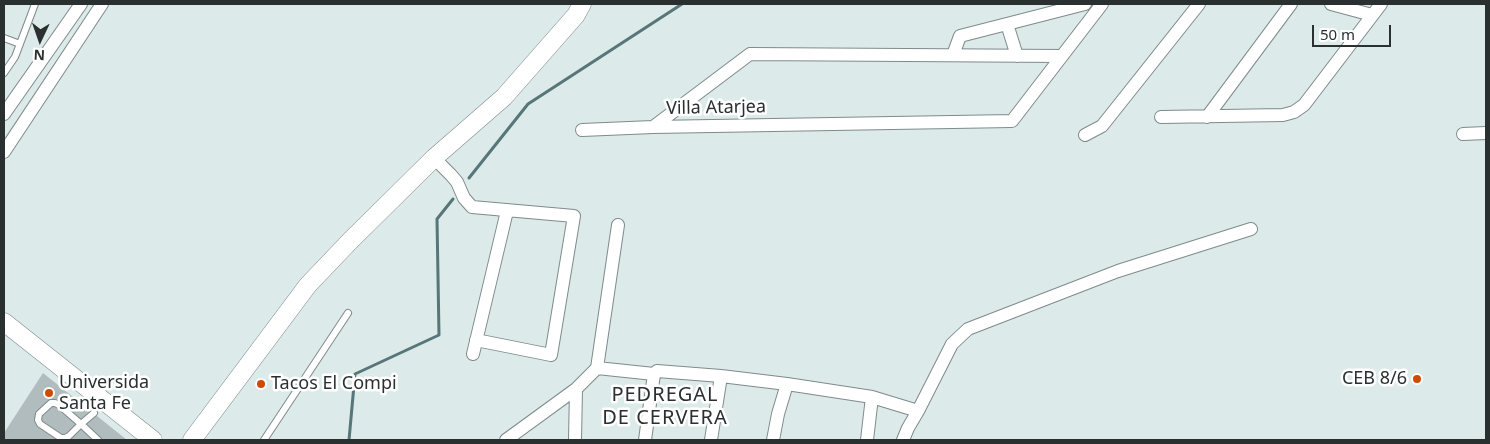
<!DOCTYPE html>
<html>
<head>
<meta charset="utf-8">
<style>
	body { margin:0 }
	#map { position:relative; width:1490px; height:444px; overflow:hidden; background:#ddeaea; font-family:"Noto Sans",sans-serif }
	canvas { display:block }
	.frame { position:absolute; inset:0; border:5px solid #2a2f2f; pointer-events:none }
	.north { position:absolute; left:15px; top:15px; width:50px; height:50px; -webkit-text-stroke:4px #fff; paint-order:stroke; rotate:183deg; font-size:14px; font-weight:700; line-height:20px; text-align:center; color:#2a2f2f }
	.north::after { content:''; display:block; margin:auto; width:18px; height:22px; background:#2a2f2f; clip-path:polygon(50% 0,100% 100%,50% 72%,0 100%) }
	.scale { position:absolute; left:1312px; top:25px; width:79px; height:22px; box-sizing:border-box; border:2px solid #2a2f2f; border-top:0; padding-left:6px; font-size:15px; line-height:18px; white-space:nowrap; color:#2a2f2f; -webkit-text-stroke:4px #fff; paint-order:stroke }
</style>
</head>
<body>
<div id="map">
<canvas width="1490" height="444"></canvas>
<div class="frame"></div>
<div class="north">N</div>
<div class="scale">50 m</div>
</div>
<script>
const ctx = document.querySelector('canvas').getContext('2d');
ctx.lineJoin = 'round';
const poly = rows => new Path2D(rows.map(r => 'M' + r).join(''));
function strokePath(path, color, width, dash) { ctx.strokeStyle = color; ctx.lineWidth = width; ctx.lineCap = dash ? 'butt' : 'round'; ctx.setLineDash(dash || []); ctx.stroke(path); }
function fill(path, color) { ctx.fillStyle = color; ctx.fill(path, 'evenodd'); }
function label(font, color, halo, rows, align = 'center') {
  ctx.font = font + ' "Noto Sans",sans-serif'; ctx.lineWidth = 5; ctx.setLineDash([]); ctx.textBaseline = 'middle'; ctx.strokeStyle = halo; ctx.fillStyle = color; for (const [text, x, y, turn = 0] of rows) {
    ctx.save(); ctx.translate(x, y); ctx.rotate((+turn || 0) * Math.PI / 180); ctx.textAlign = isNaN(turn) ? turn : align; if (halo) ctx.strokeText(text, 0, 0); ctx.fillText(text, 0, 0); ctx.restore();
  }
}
strokePath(poly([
	[469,178,528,104,682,4],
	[349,440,355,374,439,335,437,219,453,199]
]), '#567678', 3);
fill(poly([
	[43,373,127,440,4,440,4,433]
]), '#b0bcbd');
const lane = poly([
	[4,38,20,44],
	[4,73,15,57,35,4],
	[94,413,81,424,69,436,65,438,61,438,40,424,38,420,39,414,51,403,55,403,59,405,81,424,98,440],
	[264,440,348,313]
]);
const street = poly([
	[1331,4,1372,15],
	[1007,24,1017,56],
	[953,55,960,36,1085,4],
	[1062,56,750,54,653,127,1012,121,1102,4],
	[4,114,81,4],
	[1161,117,1283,115,1294,112,1304,105,1381,4],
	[1207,117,1291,4],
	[582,130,653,127],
	[1463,134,1486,133],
	[1085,135,1102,126,1199,4],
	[4,152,102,4],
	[434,158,451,175,457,182,464,198,472,207,574,216,551,355,476,340],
	[473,354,507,211],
	[597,368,654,374,657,371,721,376,787,384,872,397,918,411],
	[506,440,576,389],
	[575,440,576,389,597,368,618,225],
	[645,440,654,374],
	[711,440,721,376],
	[773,440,778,414,787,384],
	[867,440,872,397],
	[903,440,908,428,918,411,952,344,968,329,1118,271,1251,229]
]);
const secondary = poly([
	[4,322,153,440],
	[192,440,308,285,350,241,434,158,504,97,576,15,582,4]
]);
strokePath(lane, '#7f8a8b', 8);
strokePath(street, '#7f8a8b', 14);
strokePath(secondary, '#7f8a8b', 19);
strokePath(lane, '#fff', 6);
strokePath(street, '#fff', 12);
strokePath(secondary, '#fff', 18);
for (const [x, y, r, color] of [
	[1417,379,5,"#cf4a04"],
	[261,384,5,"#cf4a04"],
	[49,393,5,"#cf4a04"]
]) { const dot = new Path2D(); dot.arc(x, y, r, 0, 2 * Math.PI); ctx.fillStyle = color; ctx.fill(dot); strokePath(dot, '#fff', 2); }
label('18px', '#2a2f2f', '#fff', [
	["Villa Atarjea",716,108,-1]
]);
label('18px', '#2a2f2f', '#fff', [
	["CEB 8/6",1407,379,"right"],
	["Universida",59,383],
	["Santa Fe",59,404],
	["Tacos El Compi",271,384]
], 'left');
ctx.letterSpacing = '1px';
label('20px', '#2a2f2f', '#fff', [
	["PEDREGAL",665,395],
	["DE CERVERA",665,418]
]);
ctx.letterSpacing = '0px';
</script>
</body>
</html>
